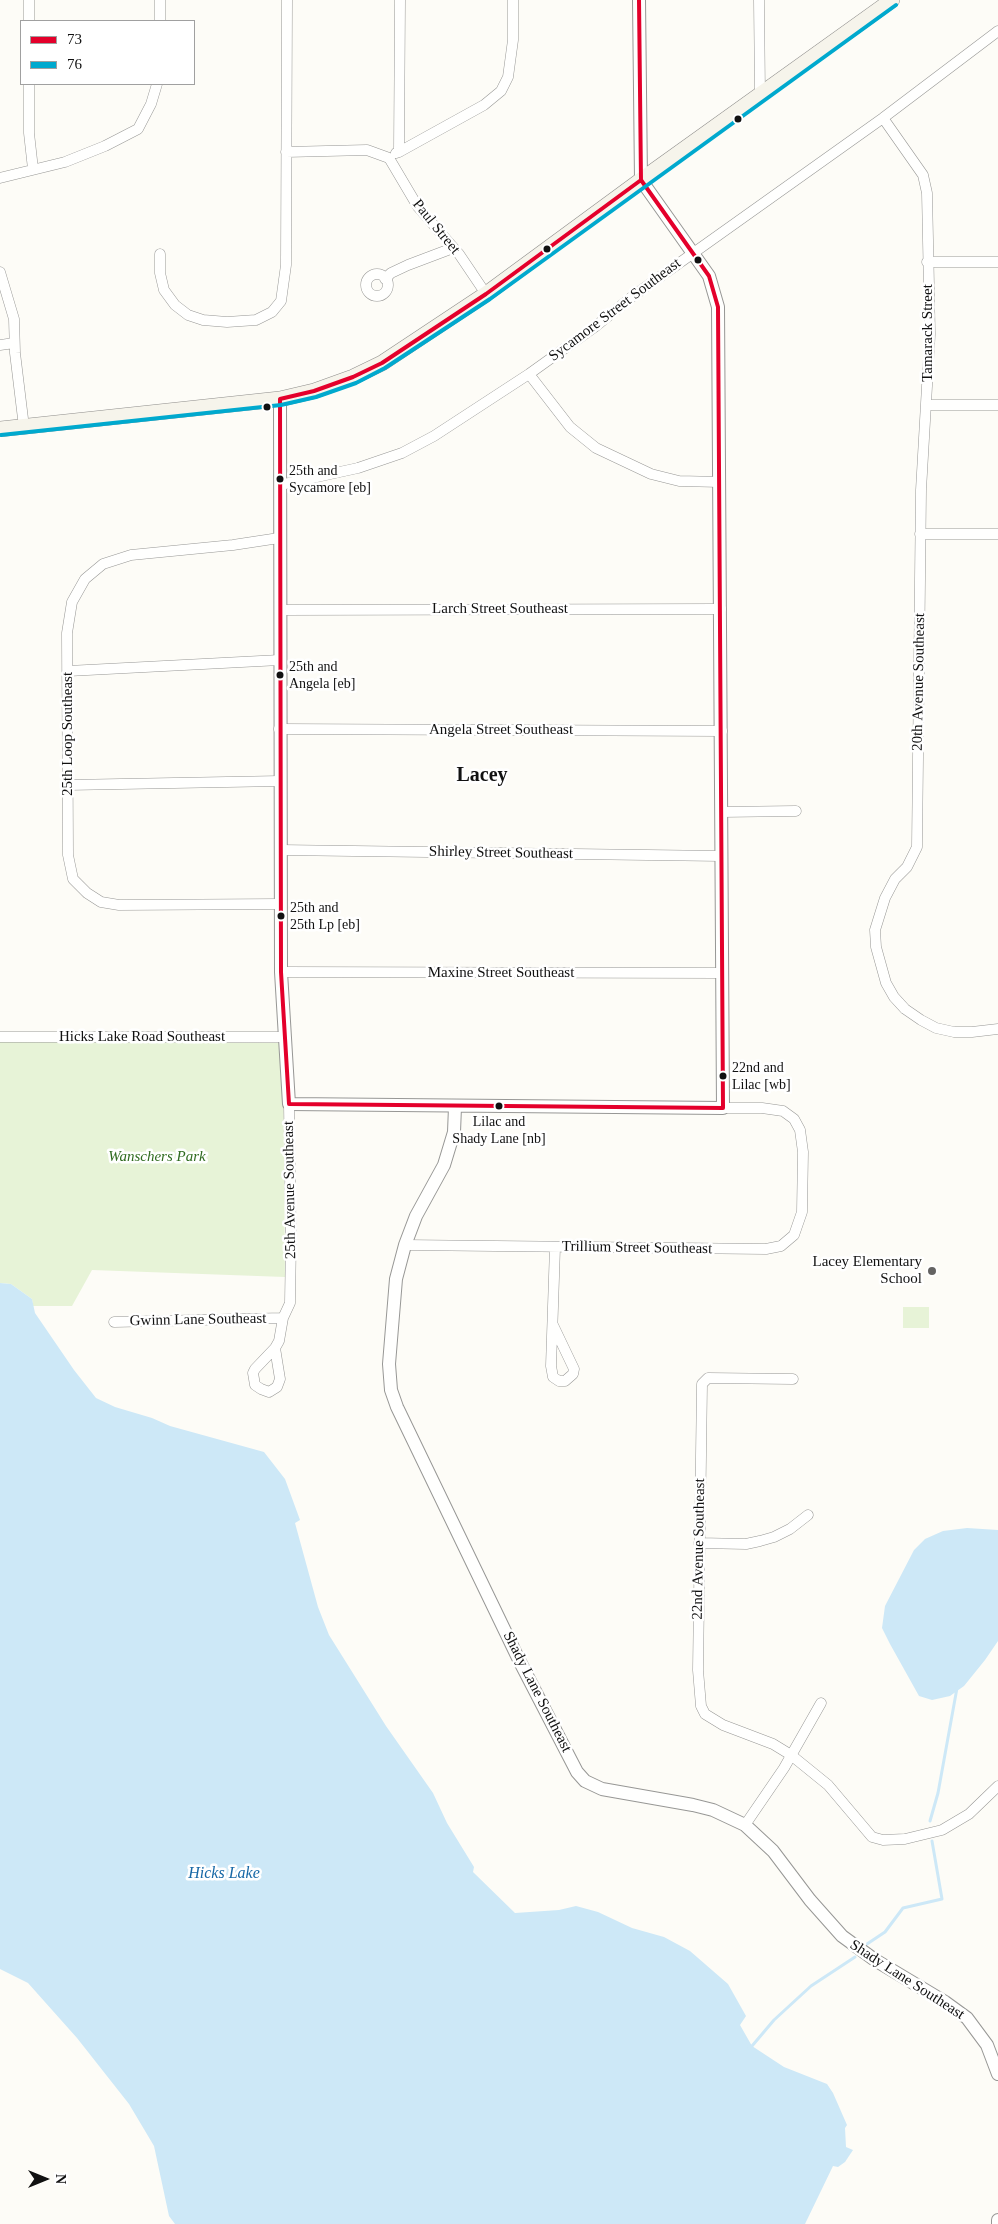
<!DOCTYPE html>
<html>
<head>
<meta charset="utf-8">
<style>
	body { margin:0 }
	#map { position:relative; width:998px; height:2224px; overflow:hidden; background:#fdfcf7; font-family:Georgia,serif }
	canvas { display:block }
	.legend { position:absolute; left:20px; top:20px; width:175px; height:65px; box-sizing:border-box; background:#fff; border:1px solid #a0a0a0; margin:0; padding:6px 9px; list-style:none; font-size:15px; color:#111 }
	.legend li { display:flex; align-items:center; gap:10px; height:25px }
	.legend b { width:25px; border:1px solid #a0a0a0 }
	.north { position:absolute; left:20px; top:2154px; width:50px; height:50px; -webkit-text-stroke:4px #fff; paint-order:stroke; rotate:90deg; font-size:14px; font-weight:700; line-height:20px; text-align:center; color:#111 }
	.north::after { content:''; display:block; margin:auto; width:18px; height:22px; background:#111; clip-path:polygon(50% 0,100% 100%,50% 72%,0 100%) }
</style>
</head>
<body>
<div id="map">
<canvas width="998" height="2224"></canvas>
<ul class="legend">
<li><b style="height:6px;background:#e4002b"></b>73</li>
<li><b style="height:6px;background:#00a9ce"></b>76</li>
</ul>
<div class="north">N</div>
</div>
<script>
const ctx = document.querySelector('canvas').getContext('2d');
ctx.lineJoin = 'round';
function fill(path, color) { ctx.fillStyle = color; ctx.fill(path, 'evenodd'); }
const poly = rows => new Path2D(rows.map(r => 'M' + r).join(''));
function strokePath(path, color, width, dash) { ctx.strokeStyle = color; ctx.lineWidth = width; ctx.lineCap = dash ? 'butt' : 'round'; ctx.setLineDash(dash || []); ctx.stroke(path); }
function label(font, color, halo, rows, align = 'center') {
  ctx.font = font + ' Georgia,serif'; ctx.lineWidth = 5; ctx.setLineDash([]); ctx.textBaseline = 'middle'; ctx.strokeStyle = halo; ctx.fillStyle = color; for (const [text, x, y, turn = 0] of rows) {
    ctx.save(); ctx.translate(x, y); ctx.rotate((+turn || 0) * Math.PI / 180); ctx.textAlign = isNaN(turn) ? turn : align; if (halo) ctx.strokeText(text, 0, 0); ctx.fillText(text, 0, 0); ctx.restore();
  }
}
fill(poly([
	[0,1042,283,1043,285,1277,92,1270,72,1306,33,1306,32,1299,11,1284,0,1283],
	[903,1307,929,1307,929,1328,903,1328]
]), '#e7f3d7');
fill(poly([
	[0,1283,11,1284,32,1299,35,1313,74,1370,96,1398,115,1407,152,1418,170,1426,264,1452,285,1479,300,1520,295,1523,318,1607,329,1635,386,1726,433,1793,447,1823,474,1867,473,1872,515,1913,559,1910,576,1906,598,1912,632,1928,664,1937,690,1951,728,1984,746,2016,740,2025,752,2046,784,2067,827,2084,833,2093,847,2125,845,2128,846,2147,853,2150,845,2162,838,2167,833,2166,805,2224,175,2224,169,2216,154,2146,129,2104,77,2038,28,1983,0,1969],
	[967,1528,998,1530,998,1641,985,1660,964,1686,950,1696,932,1700,919,1696,890,1644,882,1628,885,1606,914,1550,925,1539,943,1531]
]), '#cde8f7');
strokePath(poly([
	[930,1821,938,1793,957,1688],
	[867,1944,885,1932,903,1908,942,1899,932,1841],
	[749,2046,752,2046,774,2020,811,1986,855,1957]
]), '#cde8f7', 3);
const minor = poly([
	[759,0,760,94],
	[29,21,29,0],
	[160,21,160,0],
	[29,84,29,133,33,169],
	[883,118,923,175,927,193,930,334,921,490,917,847,907,867,895,879,885,898,875,930,876,947,886,983,894,997,905,1009,921,1020,936,1028,954,1032,972,1032,998,1029],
	[286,152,367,150,389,158],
	[399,152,484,105,501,91,508,77,513,40,513,0],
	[396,153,399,152,400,0],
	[389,158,418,207,459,254,486,294],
	[0,178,65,162,105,146,138,129,151,104,157,84],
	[160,254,160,273,164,290,175,305,188,315,203,320,227,322,256,320,272,312,281,301,286,265,287,0],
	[927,262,998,262],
	[0,272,14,319,15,353,24,427],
	'366 285a11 11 0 1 1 22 0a11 11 0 1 1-22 0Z',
	[385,279,391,273,408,265,453,248],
	[0,345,14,343],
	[529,374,570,427,596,448,651,474,679,481,720,482],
	[926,405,998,405],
	[280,485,358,468,402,453,434,436,529,374,596,326,633,296,883,118,998,31],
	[920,534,998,534],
	[279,538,233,545,131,555,103,564,85,579,72,602,67,633,68,855,73,879,87,893,101,902,119,905,281,904],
	[280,610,721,609],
	[68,671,280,660],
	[279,729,722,731],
	[68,785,280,781],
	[721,812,796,811],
	[280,850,721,856],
	[281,972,722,973],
	[0,1037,284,1037],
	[405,1245,766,1249,781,1246,794,1235,802,1212,803,1152,800,1130,794,1119,783,1111,762,1108,723,1108],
	[114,1322,283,1318],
	[553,1325,574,1369,573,1374,565,1381,559,1381,553,1377,551,1366,555,1247],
	[275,1348,280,1379,277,1387,269,1392,261,1389,255,1385,253,1373,255,1369,275,1348,279,1341,283,1318,290,1303,291,1240,289,1104],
	[793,1379,708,1378,702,1384,698,1670,701,1706,705,1714,723,1725,773,1744,791,1755,828,1785,872,1837,883,1840,905,1839,942,1830,969,1814,998,1786],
	[699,1543,746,1544,760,1541,774,1537,790,1529,808,1515],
	[745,1825,784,1768,821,1703]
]);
const tertiary = poly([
	[280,399,281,972,289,1104,723,1108,718,307,709,276,641,180,639,0],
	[455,1107,454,1132,444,1165,416,1216,405,1245,396,1279,389,1364,391,1390,397,1407,519,1660,577,1772,585,1781,602,1789,693,1805,713,1810,745,1825,773,1851,810,1900,842,1936,875,1960,945,2002,967,2018,987,2045,998,2074],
	[998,2224,998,2220]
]);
const secondary = poly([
	[0,429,280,399,314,391,353,377,382,363,486,294,641,180,892,0]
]);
strokePath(minor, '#979795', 11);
strokePath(tertiary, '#979795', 14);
strokePath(secondary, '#8e8d8b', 16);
strokePath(minor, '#fffffe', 10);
strokePath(tertiary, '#fffffe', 12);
strokePath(secondary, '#f6f4eb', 15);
strokePath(poly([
	[639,0,641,180],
	[641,180,709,276,718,307,723,1108,289,1104,281,972,280,399,314,391,353,377,382,363,486,294,641,180]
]), '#e4002b', 4);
strokePath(poly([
	[1,435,281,405,316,397,356,383,385,368,490,299,896,5]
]), '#00a9ce', 4);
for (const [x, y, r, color] of [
	[738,119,4.5,"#111"],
	[547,249,4.5,"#111"],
	[698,260,4.5,"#111"],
	[267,407,4.5,"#111"],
	[280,479,4.5,"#111"],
	[280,675,4.5,"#111"],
	[281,916,4.5,"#111"],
	[723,1076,4.5,"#111"],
	[499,1106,4.5,"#111"],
	[932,1271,5,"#646362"]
]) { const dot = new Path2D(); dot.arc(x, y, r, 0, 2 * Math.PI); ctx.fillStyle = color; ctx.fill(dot); strokePath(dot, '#fff', 2); }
label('14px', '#111', '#fff', [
	["25th and",289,471],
	["Sycamore [eb]",289,488],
	["25th and",289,667],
	["Angela [eb]",289,684],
	["25th and",290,908],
	["25th Lp [eb]",290,925],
	["22nd and",732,1068],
	["Lilac [wb]",732,1085],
	["Lilac and",499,1122,"center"],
	["Shady Lane [nb]",499,1139,"center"]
], 'left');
label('15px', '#111', '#fff', [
	["Paul Street",436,227,51],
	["Sycamore Street Southeast",615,310,-37],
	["Tamarack Street",928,333,-90],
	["Larch Street Southeast",500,609],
	["20th Avenue Southeast",919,682,-89],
	["Angela Street Southeast",501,730],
	["25th Loop Southeast",68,734,-90],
	["Shirley Street Southeast",501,853,1],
	["Maxine Street Southeast",501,973],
	["Hicks Lake Road Southeast",142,1037],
	["25th Avenue Southeast",290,1190,-91],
	["Trillium Street Southeast",637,1248,1],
	["Gwinn Lane Southeast",198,1320,-1],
	["22nd Avenue Southeast",699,1549,-89],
	["Shady Lane Southeast",537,1692,63],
	["Shady Lane Southeast",907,1980,33]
]);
label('italic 15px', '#2f6b1f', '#fff', [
	["Wanschers Park",157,1157]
]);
label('15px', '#111', '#fff', [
	["Lacey Elementary",922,1262],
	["School",922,1279]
], 'right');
label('italic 16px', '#1768a6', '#fff', [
	["Hicks Lake",224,1874]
]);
label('bold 20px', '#111', '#fff', [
	["Lacey",482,776]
]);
</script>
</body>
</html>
